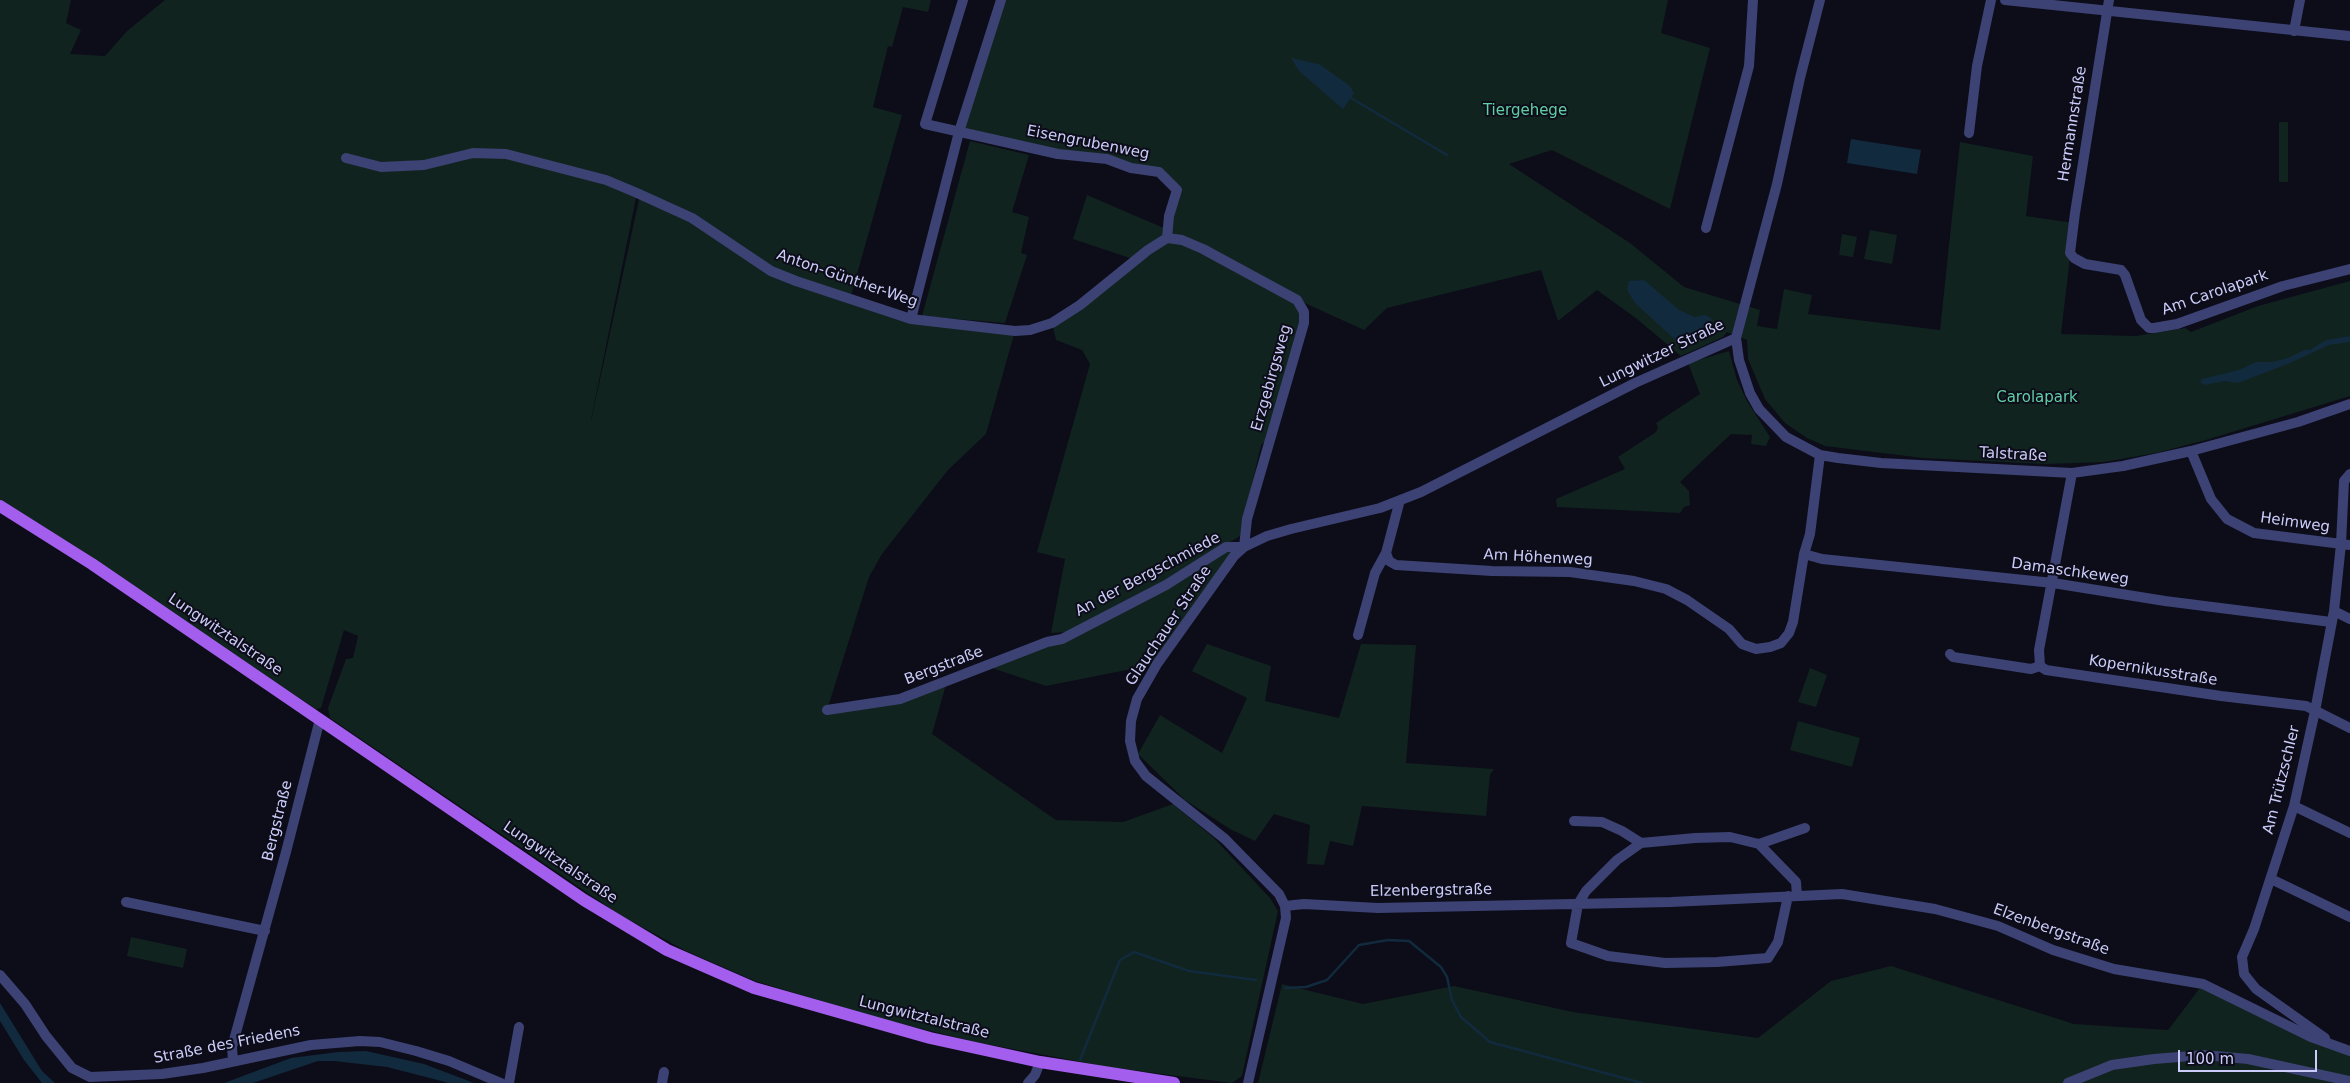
<!DOCTYPE html>
<html>
<head>
<meta charset="utf-8">
<style>
	body { margin:0 }
	#map { position:relative; width:2350px; height:1083px; overflow:hidden; background:#0d0c19; font-family:"DejaVu Sans",sans-serif }
	canvas { display:block }
	.scale { position:absolute; left:2178px; top:1050px; width:139px; height:22px; box-sizing:border-box; border:2px solid #cbccf9; border-top:0; padding-left:6px; font-size:15px; line-height:18px; white-space:nowrap; color:#cbccf9; -webkit-text-stroke:4px #0d0c19; paint-order:stroke }
</style>
</head>
<body>
<div id="map">
<canvas width="2350" height="1083"></canvas>
<div class="scale">100 m</div>
</div>
<script>
const ctx = document.querySelector('canvas').getContext('2d');
ctx.lineJoin = 'round';
function fill(path, color) { ctx.fillStyle = color; ctx.fill(path, 'evenodd'); }
const poly = rows => new Path2D(rows.map(r => 'M' + r).join(''));
function strokePath(path, color, width, dash) { ctx.strokeStyle = color; ctx.lineWidth = width; ctx.lineCap = dash ? 'butt' : 'round'; ctx.setLineDash(dash || []); ctx.stroke(path); }
function label(font, color, halo, rows, align = 'center') {
  ctx.font = font + ' "DejaVu Sans",sans-serif'; ctx.lineWidth = 4; ctx.setLineDash([]); ctx.textBaseline = 'middle'; ctx.strokeStyle = halo; ctx.fillStyle = color; for (const [text, x, y, turn = 0] of rows) {
    ctx.save(); ctx.translate(x, y); ctx.rotate((+turn || 0) * Math.PI / 180); ctx.textAlign = isNaN(turn) ? turn : align; if (halo) ctx.strokeText(text, 0, 0); ctx.fillText(text, 0, 0); ctx.restore();
  }
}
fill(poly([
	[0,0,71,0,66,23,81,30,70,54,105,56,127,31,165,0,931,0,928,12,903,7,892,47,888,46,873,107,902,115,850,299,911,319,1015,331,986,434,948,470,882,554,869,577,827,710,900,699,947,681,932,734,1056,820,1123,822,1173,804,1214,838,1270,898,1278,911,1242,1076,1232,1083,1108,1067,976,1042,878,1018,755,981,686,951,620,915,330,718,328,708,346,659,353,658,358,636,344,630,321,708,316,709,0,501],
	[637,193,640,195,591,421,591,420],
	[1002,0,1668,0,1661,33,1710,48,1670,209,1552,150,1509,164,1630,243,1684,287,1760,310,1757,326,1777,329,1784,289,1812,295,1808,314,1940,330,1960,142,2033,156,2026,216,2074,223,2061,334,2136,336,2185,328,2191,332,2258,306,2350,281,2350,396,2206,440,2156,453,2104,462,2046,464,1923,458,1825,446,1807,438,1785,423,1765,399,1748,359,1747,340,1727,332,1723,337,1681,356,1637,319,1597,290,1558,321,1541,270,1387,308,1364,330,1298,300,1304,312,1271,436,1261,445,1240,536,1165,582,1068,632,1051,633,1065,559,1037,552,1090,364,1082,350,1056,340,1052,323,1136,260,1073,239,1087,195,1166,229,1177,190,1159,173,960,130],
	[2279,122,2288,122,2288,182,2279,182],
	[970,141,1029,155,1012,212,1029,217,1021,253,1027,255,1005,323,922,316],
	[1870,230,1897,235,1892,264,1864,259],
	[1842,234,1857,237,1853,257,1839,255],
	[1729,351,1737,380,1747,401,1770,437,1766,446,1751,444,1752,435,1731,434,1680,482,1689,491,1690,505,1684,507,1680,513,1557,507,1556,499,1625,469,1618,457,1656,432,1658,428,1656,423,1700,394,1688,363],
	[1226,547,1244,547,1157,664,1046,686,986,666,1054,642],
	[1207,644,1271,666,1265,701,1339,718,1361,644,1416,645,1406,763,1494,769,1490,775,1486,816,1362,806,1353,846,1330,841,1324,865,1307,864,1310,825,1274,814,1255,841,1230,829,1185,800,1138,754,1160,715,1222,753,1247,698,1192,671],
	[1810,668,1827,675,1816,707,1798,702],
	[1798,721,1860,738,1852,767,1790,750],
	[131,937,187,949,183,968,127,956],
	[1891,966,2074,1024,2168,1030,2203,984,2350,1051,2350,1083,1258,1083,1282,984,1363,1004,1454,986,1573,1012,1758,1038,1831,981]
]), '#10231f');
fill(poly([
	[1291,58,1319,64,1350,86,1354,93,1343,109,1299,71],
	[1851,139,1921,150,1917,174,1847,163],
	[1644,280,1679,310,1695,317,1705,315,1711,318,1712,324,1691,344,1680,344,1635,303,1627,290,1629,281],
	[2350,336,2350,342,2329,345,2290,363,2238,383,2224,381,2205,385,2200,382,2202,379,2239,370,2256,362,2272,362,2288,358,2304,350,2310,350,2326,340],
	[0,1003,42,1071,55,1083,42,1083,24,1060,0,1021],
	[366,1051,424,1064,474,1083,449,1083,387,1067,334,1061,318,1061,253,1083,224,1083,291,1058,338,1052]
]), '#122a3d');
strokePath(poly([
	[1351,98,1447,155],
	[1285,988,1306,987,1327,980,1359,945,1388,940,1409,941,1441,967,1447,977,1452,1000,1461,1017,1490,1042,1642,1083],
	[1080,1060,1120,960,1134,952,1189,971,1256,980]
]), '#122a3d', 2.5);
strokePath(poly([
	[963,0,925,124,1058,154,1107,159,1131,168,1159,172,1177,190,1169,216,1167,238],
	[1820,0,1800,78,1777,184,1736,338,1739,360,1750,393,1759,409,1786,437,1820,455,1838,458,1881,463,2072,473,2123,466,2191,451,2298,422,2350,404],
	[2005,0,2350,36],
	[2109,0,2075,213,2070,253,2074,258,2085,264,2121,270,2125,275,2141,320,2149,328,2154,328,2177,324,2283,286,2350,269],
	[2294,31,2300,0],
	[1969,133,1977,66,1991,0],
	[346,158,381,167,424,165,473,153,506,154,606,180,637,193,692,218,771,271,796,281,911,319,1015,331,1030,330,1052,323,1080,305,1148,250,1167,238],
	[1706,228,1749,66,1753,0],
	[911,319,959,132,1001,0],
	[2191,451,2211,499,2227,519,2254,533,2350,545],
	[1386,553,1389,561,1396,565,1492,571,1570,572,1634,581,1666,589,1687,600,1729,629,1742,644,1756,649,1770,647,1781,643,1789,633,1793,622,1804,554,1810,534,1820,455],
	[1804,554,1822,559,2053,583,2165,601,2331,622],
	[2334,611,2350,619],
	[1358,635,1375,573,1386,553,1400,500],
	[1950,654,1953,657,2031,669,2040,666],
	[2040,666,2046,670,2221,696,2306,706,2350,728],
	[2040,666,2039,650,2072,473],
	[827,710,900,699,1047,642,1062,639,1166,585,1226,547,1244,547,1247,519,1304,323,1304,312,1297,300,1203,249,1182,240,1167,238],
	[2294,806,2350,833],
	[1574,821,1602,822,1622,831,1641,843],
	[1759,844,1796,882,1797,896],
	[2271,879,2350,917],
	[1788,896,1778,942,1768,958,1717,962,1665,963,1608,956,1571,943,1578,904,1586,891,1617,860,1641,843,1695,838,1730,837,1759,844,1805,828],
	[126,902,265,931],
	[1285,906,1304,904,1378,908,1671,902,1842,894,1935,909,1998,926,2053,950,2114,969,2203,984,2311,1037,2350,1051],
	[0,975,25,1004,46,1036,72,1068,90,1077,162,1074,203,1068,311,1045,360,1041,380,1042,416,1051,449,1061,501,1083],
	[2325,1038,2256,989,2244,974,2242,957,2254,929,2294,806,2315,711,2334,611,2341,544,2344,481,2350,474],
	[233,1061,232,1047,286,852,320,719],
	[509,1083,519,1027],
	[662,1083,664,1072],
	[1028,1083,1035,1075,1040,1062],
	[1248,1083,1286,918,1285,906,1279,894,1225,839,1146,776,1135,761,1130,741,1131,721,1137,699,1157,664,1234,556,1244,547,1267,536,1291,529,1380,508,1421,492,1635,383,1736,338],
	[2068,1083,2112,1065,2154,1059,2204,1055,2248,1059,2350,1081]
]), '#3c4273', 10);
strokePath(poly([
	[0,506,92,564,584,900,667,950,754,988,930,1038,1040,1062,1174,1083]
]), '#a35eed', 12);
label('15px', '#60cfa4', '#0d0c19', [
	["Tiergehege",1525,111],
	["Carolapark",2037,398]
]);
label('15px', '#cbccf9', '#0d0c19', [
	["Hermannstraße",2073,124,-81],
	["Eisengrubenweg",1088,143,11],
	["Anton-Günther-Weg",847,279,19],
	["Am Carolapark",2215,293,-19],
	["Lungwitzer Straße",1662,354,-26],
	["Erzgebirgsweg",1272,378,-74],
	["Talstraße",2013,455,3],
	["Heimweg",2295,523,8],
	["Am Höhenweg",1538,558,3],
	["Damaschkeweg",2070,572,8],
	["An der Bergschmiede",1148,575,-28],
	["Glauchauer Straße",1169,626,-56],
	["Lungwitztalstraße",225,635,34],
	["Bergstraße",944,666,-21],
	["Kopernikusstraße",2153,671,9],
	["Am Trützschler",2282,780,-76],
	["Bergstraße",278,821,-76],
	["Lungwitztalstraße",560,863,34],
	["Elzenbergstraße",1431,891,-1],
	["Elzenbergstraße",2051,930,20],
	["Lungwitztalstraße",924,1018,14],
	["Straße des Friedens",227,1045,-11]
]);
</script>
</body>
</html>
